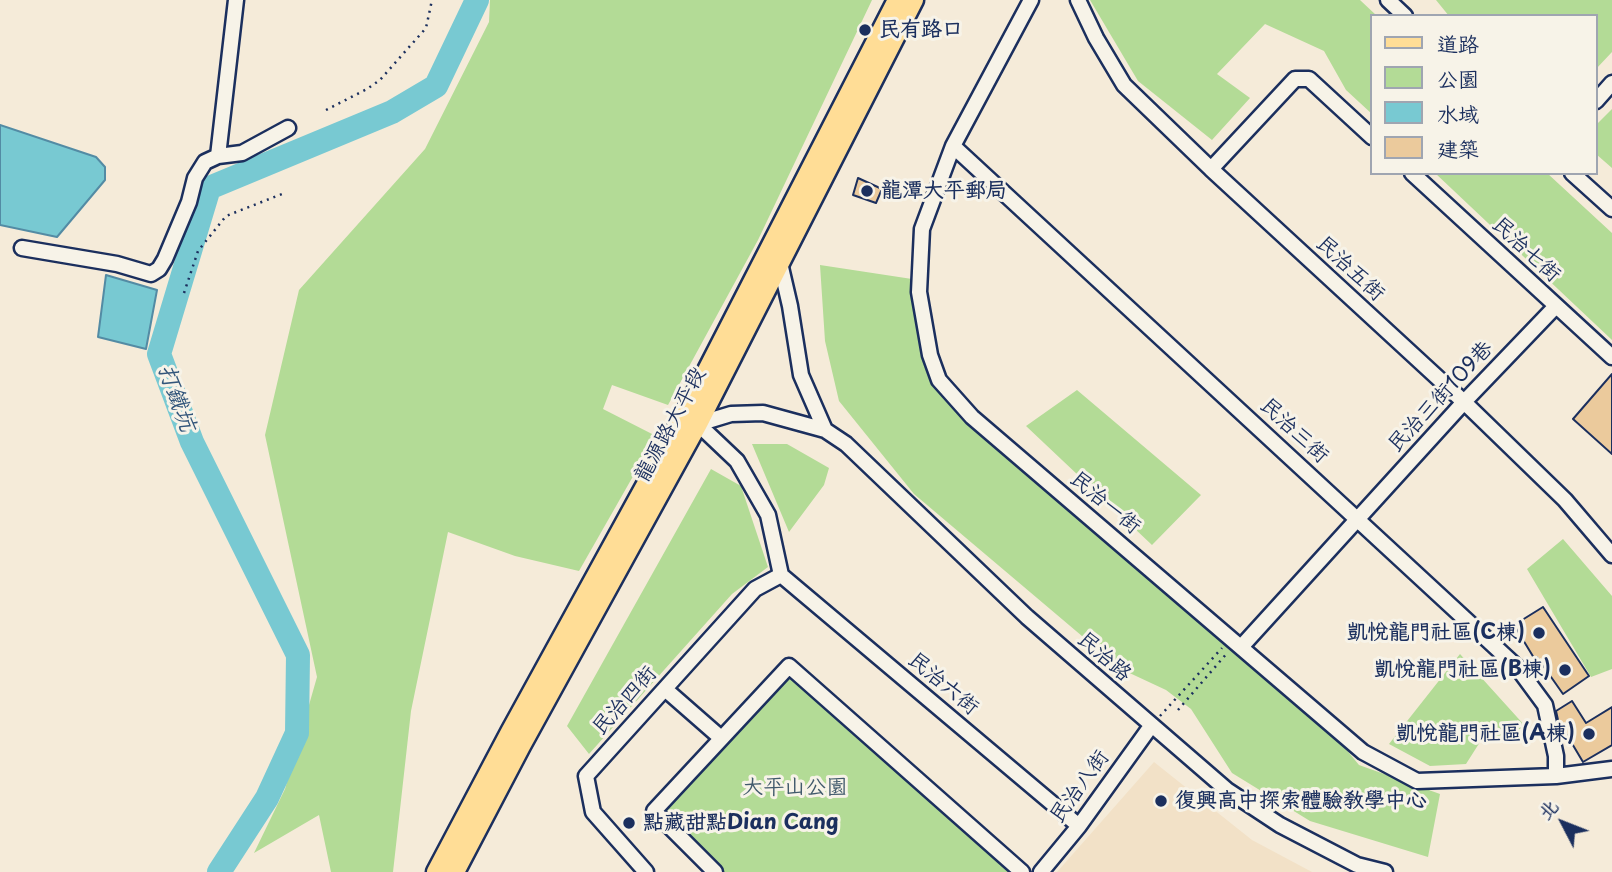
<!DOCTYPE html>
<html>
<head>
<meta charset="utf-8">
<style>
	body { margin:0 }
	#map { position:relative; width:1612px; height:872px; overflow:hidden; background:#f5ebd9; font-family:"Playpen Sans","LXGW WenKai TC",sans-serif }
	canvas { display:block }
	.legend { position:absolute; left:1370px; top:14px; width:228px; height:161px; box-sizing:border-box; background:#f7f3e8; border:2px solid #9fa5b1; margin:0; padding:9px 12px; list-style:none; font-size:21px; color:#1b2f5e }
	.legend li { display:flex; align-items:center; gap:14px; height:35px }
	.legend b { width:35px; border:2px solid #9fa5b1 }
	.north { position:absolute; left:1528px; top:788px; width:70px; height:70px; -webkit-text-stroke:5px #f7f3e8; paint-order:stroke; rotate:312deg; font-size:19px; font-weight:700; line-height:28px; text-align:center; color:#1b2f5e }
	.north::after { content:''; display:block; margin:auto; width:24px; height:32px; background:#1b2f5e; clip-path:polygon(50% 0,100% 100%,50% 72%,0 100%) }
</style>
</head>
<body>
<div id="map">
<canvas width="1612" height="872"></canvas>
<ul class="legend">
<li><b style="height:9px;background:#ffdd96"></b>道路</li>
<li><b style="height:19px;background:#b3db96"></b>公園</li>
<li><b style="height:19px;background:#78c9d2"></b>水域</li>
<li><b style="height:19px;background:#ebca9c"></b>建築</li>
</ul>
<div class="north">北</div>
</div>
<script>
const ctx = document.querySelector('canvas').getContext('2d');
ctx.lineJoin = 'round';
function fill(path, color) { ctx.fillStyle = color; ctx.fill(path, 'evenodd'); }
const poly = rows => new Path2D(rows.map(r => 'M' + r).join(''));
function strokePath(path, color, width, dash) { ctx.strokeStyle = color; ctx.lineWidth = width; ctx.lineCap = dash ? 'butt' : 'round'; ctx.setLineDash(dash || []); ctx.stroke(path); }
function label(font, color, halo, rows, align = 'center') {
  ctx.font = font + ' "Playpen Sans","LXGW WenKai TC",sans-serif'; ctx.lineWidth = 6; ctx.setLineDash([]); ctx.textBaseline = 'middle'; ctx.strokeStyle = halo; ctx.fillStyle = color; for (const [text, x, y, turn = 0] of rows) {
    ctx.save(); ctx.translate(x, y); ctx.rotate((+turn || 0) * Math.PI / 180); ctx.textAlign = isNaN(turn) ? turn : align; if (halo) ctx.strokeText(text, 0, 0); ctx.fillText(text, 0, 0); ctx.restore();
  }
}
fill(poly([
	[1154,762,1252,840,1312,872,1057,872]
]), '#f2e1c7');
fill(poly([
	[490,0,872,0,758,240,668,405,612,385,603,409,656,436,579,571,515,556,448,532,411,711,393,872,331,872,319,815,254,853,285,789,317,677,265,435,299,290,425,149,489,22],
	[1090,0,1360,0,1377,16,1372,16,1372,114,1346,90,1324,51,1265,24,1217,74,1250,98,1212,140,1138,81],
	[1436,0,1612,0,1612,52,1596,69,1596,16,1449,16],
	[1612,109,1612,168,1596,154,1596,125],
	[1435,173,1547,173,1612,233,1612,340],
	[820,265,912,279,931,370,1051,488,1332,732,1359,765,1440,794,1428,857,1310,821,1232,773,1191,709,1166,690,1121,669,914,494,839,401,825,341],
	[1077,390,1201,495,1152,545,1026,426],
	[752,444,787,444,829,468,824,485,789,532],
	[711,469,741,486,768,567,732,594,589,754,567,726],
	[1563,539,1612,596,1612,669,1591,677,1527,569],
	[1460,654,1526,727,1480,742,1466,764,1430,766,1389,744],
	[789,669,1012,872,721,872,659,811]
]), '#b3db96');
const water = poly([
	[0,125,96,157,105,167,105,180,57,237,0,225,0,125],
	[106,275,157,290,146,349,98,337,106,275]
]);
fill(water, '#78c9d2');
strokePath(water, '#538ba4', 2);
strokePath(poly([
	[219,872,267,798,297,733,298,655,192,442,159,354,209,188,392,112,436,86,477,0]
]), '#78c9d2', 24);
const building = poly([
	[858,178,882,189,876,203,853,195,858,178],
	[1612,374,1612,454,1573,419,1612,374],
	[1543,607,1589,676,1563,694,1537,657,1534,658,1514,625,1543,607],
	[1572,701,1586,723,1612,707,1612,745,1583,762,1558,720,1556,711,1572,701]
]);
fill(building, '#ebca9c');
strokePath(building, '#1b2f5e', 2);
const minor = poly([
	[1031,0,953,146,922,229,919,292,930,355,939,380,972,417,1363,752,1417,781,1556,776,1612,769],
	[1078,0,1096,38,1124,85,1211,169,1464,402,1565,500,1612,555],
	[1388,0,1405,16],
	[1596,101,1612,83],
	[953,146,1517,667,1545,705,1556,756,1556,776],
	[218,156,236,0],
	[1211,169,1295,79,1309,79,1372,137],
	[1412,173,1612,357],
	[1572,173,1612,209],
	[22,248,117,264,151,274,159,269,165,259,189,202,195,178,205,162,218,156,242,153,288,128],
	[777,261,780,263,790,306,801,375,825,430],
	[694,422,698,424,731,414,763,413,825,430,846,444,1027,617,1227,790,1280,825,1357,865,1385,872],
	[698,424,737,461,768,515,781,575],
	[781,575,1079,826],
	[1242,646,1464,402,1556,306],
	[665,689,721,738],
	[646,872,593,812,586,776,755,589,781,575],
	[715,872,654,811,789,666,1022,872],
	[1041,872,1079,826,1151,726]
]);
const major = poly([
	[436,872,510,732,683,417,897,0],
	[455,872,521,746,698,424,914,0]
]);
strokePath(minor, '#1b2f5e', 19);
strokePath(major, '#1b2f5e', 23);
strokePath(poly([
	[326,110,367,89,380,80,426,28,432,0],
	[184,293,198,251,226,216,282,194],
	[1178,710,1228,652],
	[1160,716,1222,648]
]), '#1b2f5e', 2.5, [2, 5]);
strokePath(minor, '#f7f3e8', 14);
strokePath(major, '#ffdd96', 18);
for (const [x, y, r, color] of [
	[865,30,7,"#1b2f5e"],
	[867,191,7,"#1b2f5e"],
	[1539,633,7,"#1b2f5e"],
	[1565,670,7,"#1b2f5e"],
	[1589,734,7,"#1b2f5e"],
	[1161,801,7,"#1b2f5e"],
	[629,823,7,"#1b2f5e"]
]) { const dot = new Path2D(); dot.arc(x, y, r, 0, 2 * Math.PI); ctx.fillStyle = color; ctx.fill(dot); strokePath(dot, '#f7f3e8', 2.5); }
label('bold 21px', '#1b2f5e', '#f7f3e8', [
	["民有路口",879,30],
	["龍潭大平郵局",881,191],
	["凱悅龍門社區(C棟)",1525,633,"right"],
	["凱悅龍門社區(B棟)",1551,670,"right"],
	["凱悅龍門社區(A棟)",1575,734,"right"],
	["復興高中探索體驗教學中心",1175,801],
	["點藏甜點Dian Cang",643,823]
], 'left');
label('21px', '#1b2f5e', '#f7f3e8', [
	["民治七街",1526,250,43],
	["民治五街",1350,269,43],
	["民治三街109巷",1441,397,-47],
	["龍源路大平段",671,425,-62],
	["民治三街",1294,431,43],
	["民治一街",1105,503,40],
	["民治路",1104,657,41],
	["民治六街",943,684,40],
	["民治四街",625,701,-48],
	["民治八街",1080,787,-54]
]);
label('21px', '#415a6c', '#f7f3e8', [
	["大平山公園",795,788]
]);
label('italic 23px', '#32567b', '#f7f3e8', [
	["打鐵坑",176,398,70]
]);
</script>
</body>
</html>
